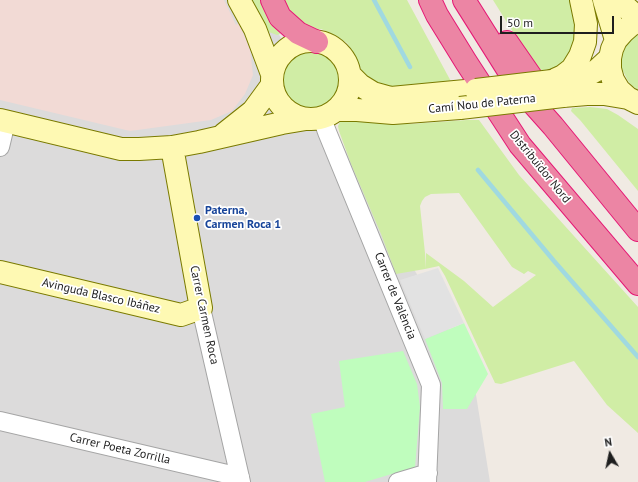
<!DOCTYPE html>
<html>
<head>
<meta charset="utf-8">
<style>
	body { margin:0 }
	#map { position:relative; width:638px; height:482px; overflow:hidden; background:#f0eae3; font-family:"PT Sans",sans-serif }
	canvas { display:block }
	.north { position:absolute; left:590px; top:434px; width:40px; height:40px; -webkit-text-stroke:3px #fff; paint-order:stroke; rotate:351deg; font-size:11px; font-weight:700; line-height:16px; text-align:center; color:#1e1e1e }
	.north::after { content:''; display:block; margin:auto; width:14px; height:18px; background:#1e1e1e; clip-path:polygon(50% 0,100% 100%,50% 72%,0 100%) }
	.scale { position:absolute; left:500px; top:16px; width:114px; height:18px; box-sizing:border-box; border:2px solid #1e1e1e; border-top:0; padding-left:5px; font-size:12px; line-height:14px; white-space:nowrap; color:#1e1e1e; -webkit-text-stroke:3px #fff; paint-order:stroke }
</style>
</head>
<body>
<div id="map">
<canvas width="638" height="482"></canvas>
<div class="north">N</div>
<div class="scale">50 m</div>
</div>
<script>
const ctx = document.querySelector('canvas').getContext('2d');
ctx.lineJoin = 'round';
function fill(path, color) { ctx.fillStyle = color; ctx.fill(path, 'evenodd'); }
const poly = rows => new Path2D(rows.map(r => 'M' + r).join(''));
function strokePath(path, color, width, dash) { ctx.strokeStyle = color; ctx.lineWidth = width; ctx.lineCap = dash ? 'butt' : 'round'; ctx.setLineDash(dash || []); ctx.stroke(path); }
function label(font, color, halo, rows, align = 'center') {
  ctx.font = font + ' "PT Sans",sans-serif'; ctx.lineWidth = 3.5; ctx.setLineDash([]); ctx.textBaseline = 'middle'; ctx.strokeStyle = halo; ctx.fillStyle = color; for (const [text, x, y, turn = 0] of rows) {
    ctx.save(); ctx.translate(x, y); ctx.rotate((+turn || 0) * Math.PI / 180); ctx.textAlign = isNaN(turn) ? turn : align; if (halo) ctx.strokeText(text, 0, 0); ctx.fillText(text, 0, 0); ctx.restore();
  }
}
fill(poly([
	[0,0,259,0,472,370,490,482,0,482]
]), '#dcdbdb');
fill(poly([
	[0,0,224,0,236,25,239,23,250,49,253,75,245,94,232,111,211,120,130,131,0,100]
]), '#f2dad5');
fill(poly([
	[248,0,260,0,272,20,280,30,280,34,277,35,269,32,262,26],
	[280,0,407,0,454,87,389,90,364,76,355,55,347,43,335,35,321,29,310,29,301,27],
	[493,0,573,0,578,43,562,72,538,72],
	[638,34,638,90,632,86,628,81,622,69,621,62,622,55,624,49,628,43],
	'281 80a30 30 0 1 1 60 0a30 30 0 1 1-60 0Z',
	[590,107,607,109,618,115,638,129,638,191,580,120,571,111,572,108],
	[342,118,376,121,390,124,410,124,467,120,479,120,519,175,638,307,638,433,607,405,574,361,501,384,495,383,445,276,439,266,425,269,426,253,464,281,493,307,536,275,528,271,524,274,512,267,459,193,431,194,425,197,422,201,420,206,425,253,425,269,396,274,381,234,351,164,339,131,338,126]
]), '#d0eda5');
fill(poly([
	[464,323,488,374,467,409,443,409,442,383,425,339],
	[403,351,417,384,420,407,415,467,365,482,325,482,311,414,345,407,339,361]
]), '#bffdbd');
fill(poly([
	[438,268,464,323,425,339,400,280]
]), '#e2e2e2');
strokePath(poly([
	[374,0,410,67],
	[478,170,554,261,638,357]
]), '#a0d9e0', 4.5);
const street = poly([
	[322,118,327,132,431,385,427,482],
	[0,147,6,122],
	[201,308,241,482],
	[0,421,240,477],
	[398,482,428,473]
]);
const secondary = poly([
	[239,0,255,29,272,74],
	[604,0,616,40],
	[618,0,638,18],
	[638,22,631,25,623,32,616,40,612,49,610,58,610,69,613,80,619,90,628,98,638,103],
	'272 80a39 39 0 1 1 78 0a39 39 0 1 1-78 0Z',
	[350,75,360,85,373,93,391,98,476,90],
	[552,81,563,76,572,69,580,56,585,42,586,24,581,0],
	[558,88,574,83,597,70,610,58],
	[563,96,587,94,604,94,628,98],
	[336,110,357,110,393,113,460,108],
	[0,120,121,149,139,149,172,147,199,142,282,123,306,119],
	[224,134,253,111,272,85],
	[0,272,181,315,201,308,172,147]
]);
const highway = poly([
	[272,0,280,17,298,33,317,42],
	[430,0,437,15,466,62,520,145,638,284],
	[464,0,520,89,553,126,638,230],
	[507,42,534,81,542,99]
]);
strokePath(street, '#a5a5a5', 20);
strokePath(secondary, '#7a7a00', 24);
strokePath(highway, '#e51875', 24);
strokePath(street, '#fff', 18);
strokePath(secondary, '#fef9b3', 22);
strokePath(highway, '#ec85a4', 22);
const secondaryBridge = poly([
	[476,90,552,81],
	[460,108,563,96]
]);
strokePath(secondaryBridge, '#7a7a00', 24, []);
strokePath(secondaryBridge, '#fef9b3', 22);
for (const [x, y, r, color] of [
	[197,218,4,"#1a4fb4"]
]) { const dot = new Path2D(); dot.arc(x, y, r, 0, 2 * Math.PI); ctx.fillStyle = color; ctx.fill(dot); strokePath(dot, '#fff', 1.5); }
label('12px', '#1e1e1e', '#fff', [
	["Camí Nou de Paterna",482,104,-6],
	["Distribuïdor Nord",540,167,51],
	["Avinguda Blasco Ibáñez",101,296,13],
	["Carrer de València",395,296,68],
	["Carrer Carmen Roca",204,315,78],
	["Carrer Poeta Zorrilla",120,449,13]
]);
label('bold 12px', '#164399', '#fff', [
	["Paterna,",205,211],
	["Carmen Roca 1",205,225]
], 'left');
</script>
</body>
</html>
